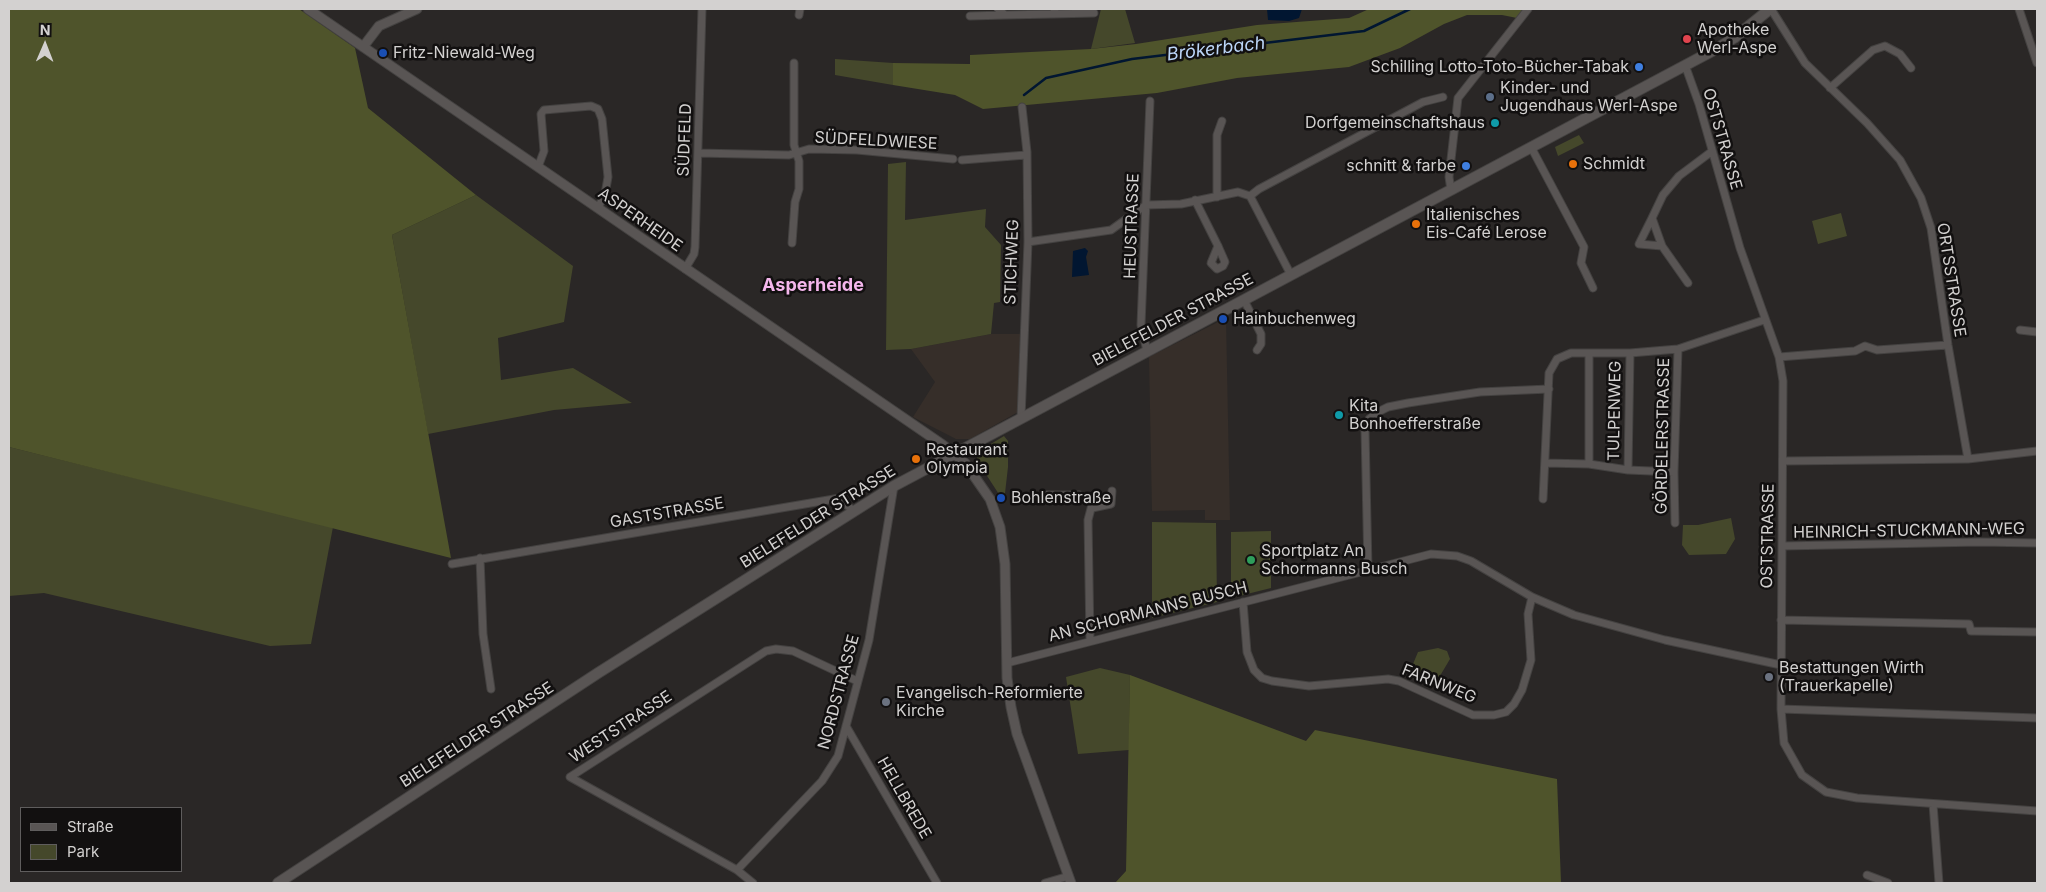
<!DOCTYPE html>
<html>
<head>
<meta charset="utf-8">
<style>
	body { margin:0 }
	#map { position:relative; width:2046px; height:892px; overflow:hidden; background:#2a2726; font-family:Inter,sans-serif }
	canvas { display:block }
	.frame { position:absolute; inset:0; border:10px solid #d3d1d0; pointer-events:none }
	.legend { position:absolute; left:20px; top:807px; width:162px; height:65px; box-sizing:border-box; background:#121010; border:1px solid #5f5d5d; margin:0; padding:6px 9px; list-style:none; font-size:15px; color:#d3d1d0 }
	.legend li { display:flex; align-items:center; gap:10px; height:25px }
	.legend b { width:25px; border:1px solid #5f5d5d }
	.north { position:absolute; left:20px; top:20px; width:50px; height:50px; -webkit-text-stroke:4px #121010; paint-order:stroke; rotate:1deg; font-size:14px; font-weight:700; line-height:20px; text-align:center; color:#d3d1d0 }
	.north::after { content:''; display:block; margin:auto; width:18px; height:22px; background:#d3d1d0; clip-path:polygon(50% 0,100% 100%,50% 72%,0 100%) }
</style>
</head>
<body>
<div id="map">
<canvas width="2046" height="892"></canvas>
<div class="frame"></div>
<ul class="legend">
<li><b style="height:6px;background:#595554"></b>Straße</li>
<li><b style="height:14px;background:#45482b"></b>Park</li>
</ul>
<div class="north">N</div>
</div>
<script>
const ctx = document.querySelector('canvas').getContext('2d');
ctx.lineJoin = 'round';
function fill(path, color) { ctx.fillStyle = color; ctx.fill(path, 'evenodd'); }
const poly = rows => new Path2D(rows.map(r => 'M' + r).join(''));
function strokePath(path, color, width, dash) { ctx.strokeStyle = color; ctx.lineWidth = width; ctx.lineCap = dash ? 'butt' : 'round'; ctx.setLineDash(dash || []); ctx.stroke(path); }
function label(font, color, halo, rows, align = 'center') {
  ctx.font = font + ' Inter,sans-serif'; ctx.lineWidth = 5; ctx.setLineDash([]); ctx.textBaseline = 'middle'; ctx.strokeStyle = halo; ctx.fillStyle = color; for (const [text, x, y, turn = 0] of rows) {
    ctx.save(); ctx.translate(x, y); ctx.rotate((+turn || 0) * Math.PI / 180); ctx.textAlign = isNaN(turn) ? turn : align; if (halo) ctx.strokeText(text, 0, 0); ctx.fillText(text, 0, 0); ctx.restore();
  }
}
fill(poly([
	[1226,318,1230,520,1205,520,1205,510,1152,511,1149,357],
	[991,334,1020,334,1018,412,970,439,956,439,913,417,935,382,911,349]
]), '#362e29');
fill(poly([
	[1101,9,1125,9,1135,43,1091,49],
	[835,59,893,63,893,85,835,75],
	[1579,135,1584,143,1558,156,1555,147],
	[906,162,905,220,986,209,985,227,1001,245,1000,302,994,303,991,334,911,349,886,350,888,164],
	[476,195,573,266,564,322,498,338,501,380,573,368,632,403,554,410,428,434,392,235],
	[1841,213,1847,236,1818,244,1812,221],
	[1004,436,1008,441,1008,467,1004,502,978,462,976,453],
	[9,447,333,527,311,644,270,646,44,593,9,596],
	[1731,518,1735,539,1726,554,1689,555,1682,545,1683,525,1698,525],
	[1152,522,1216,523,1217,602,1152,618],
	[1271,531,1271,588,1231,598,1231,532],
	[1438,648,1447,651,1450,659,1434,686,1408,676,1418,652],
	[1100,668,1130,675,1129,750,1078,754,1066,677]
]), '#45482b');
fill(poly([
	[9,9,299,9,355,48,368,108,476,195,392,235,451,558,9,447],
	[1369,9,1524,9,1517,18,1502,15,1467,15,1444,24,1400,48,1349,67,1237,78,1157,93,983,109,955,95,893,85,893,63,970,64,970,55,1091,49,1136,44,1257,25,1349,18],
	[1130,675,1306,741,1315,730,1557,779,1561,883,1115,883,1126,871]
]), '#4f542b');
fill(poly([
	[1267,9,1302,9,1299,18,1289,21,1268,20],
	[1085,248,1088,251,1086,257,1089,275,1072,277,1073,251]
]), '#011631');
strokePath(poly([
	[1024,95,1046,78,1132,59,1364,31,1410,9]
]), '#011631', 2.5);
const minor = poly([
	[998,9,1005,15,1053,14,1055,9],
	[1771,9,1805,63,1867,123,1900,160,1921,198,1931,228,1948,345,1968,459],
	[2019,9,2037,63],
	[1053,14,1094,13],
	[799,15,800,9],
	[970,16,1005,15],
	[1685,65,1699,104,1740,248,1779,357,1783,381,1781,709,1784,743,1802,775,1826,792,1857,798,2037,811],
	[1830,88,1873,50,1885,46,1900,54,1911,68],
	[1531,147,1584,247,1581,263,1593,288],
	[698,153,789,155,809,149,857,150,953,159],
	[962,160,1026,155],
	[538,167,544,151,541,114,544,110,591,106,598,109,602,119,608,177,605,194,598,208],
	[1451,190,1449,177,1458,98,1528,9],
	[1250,196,1259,189,1423,102,1443,97],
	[1217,197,1217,135,1222,121],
	[1195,200,1218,246,1225,262,1223,266,1217,269,1211,263,1218,246],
	[1652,218,1639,244,1662,246],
	[1028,242,1111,230,1146,205,1181,204,1238,192,1250,196,1291,275],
	[792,243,795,202,799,189,799,161,794,145,794,63],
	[685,269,694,254,695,247,702,9],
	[1688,283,1662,246,1652,218,1663,195,1679,176,1711,152],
	[1244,300,1261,334,1261,344,1257,350],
	[2020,330,2037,332],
	[1147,351,1141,325,1150,101],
	[1779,357,1855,351,1865,346,1877,350,1948,345],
	[1021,418,1028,242,1027,152,1022,107],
	[1783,461,1968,459,2037,451],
	[1545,463,1589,464,1628,470,1674,472],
	[1589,464,1589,353],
	[1628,470,1630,353],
	[1042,495,1080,495,1093,501,1088,520,1090,640],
	[1543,499,1549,373,1557,359,1571,353,1630,353,1678,349,1764,320],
	[1092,508,1111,504,1112,491],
	[1675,523,1674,472,1678,349],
	[1782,546,1980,542,2037,543],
	[480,558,483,634,491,689],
	[452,564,840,498,853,511],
	[1368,569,1365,430,1369,419,1378,412,1388,407,1408,403,1480,392,1549,389],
	[1243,602,1247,652,1254,670,1262,678,1272,681,1309,686,1388,679,1399,681,1473,715,1494,715,1506,712,1514,704,1522,690,1531,660,1528,614,1532,597],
	[1781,620,1969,624,1971,631,2037,632],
	[1007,663,1431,554,1457,556,1471,561,1532,597,1574,615,1665,640,1781,665],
	[1781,709,2037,718],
	[846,726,937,883],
	[1933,804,1939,883],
	[737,870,822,781,838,756,869,640,894,486],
	[1867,875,1888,883],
	[753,883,737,870,570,777,766,651,776,649,793,651,857,681],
	[1045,883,1069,876]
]);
const tertiary = poly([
	[308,9,943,445,965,463,990,499,1000,527,1005,564,1007,678,1011,707,1017,734,1071,883],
	[363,47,379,26,417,9]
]);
const secondary = poly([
	[278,883,598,673,894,486,1716,49,1734,38,1770,9]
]);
strokePath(minor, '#444241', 9);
strokePath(tertiary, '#444241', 11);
strokePath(secondary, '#444241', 12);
strokePath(minor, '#595554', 7);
strokePath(tertiary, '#595554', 9);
strokePath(secondary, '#595554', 10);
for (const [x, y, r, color] of [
	[1687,39,5,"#e0444e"],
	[383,53,5,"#1a4fb4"],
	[1639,67,5,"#3f7fe0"],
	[1490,97,5,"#5c6f8a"],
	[1495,123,5,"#0f9aa8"],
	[1573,164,5,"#e8710a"],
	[1466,166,5,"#3f7fe0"],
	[1416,224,5,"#e8710a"],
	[1223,319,5,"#1a4fb4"],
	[1339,415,5,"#0f9aa8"],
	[916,459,5,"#e8710a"],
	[1001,498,5,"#1a4fb4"],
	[1251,560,5,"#2e9e5b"],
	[1769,677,5,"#6b7280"],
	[886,702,5,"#6b7280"]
]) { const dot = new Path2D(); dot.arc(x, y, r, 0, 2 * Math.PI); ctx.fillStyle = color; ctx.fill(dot); strokePath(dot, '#121010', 2); }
label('16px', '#d3d1d0', '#121010', [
	["Apotheke",1697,30],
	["Werl-Aspe",1697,48],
	["Fritz-Niewald-Weg",393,53],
	["Schilling Lotto-Toto-Bücher-Tabak",1629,67,"right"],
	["Kinder- und",1500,88],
	["Jugendhaus Werl-Aspe",1500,106],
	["Dorfgemeinschaftshaus",1485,123,"right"],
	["Schmidt",1583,164],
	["schnitt & farbe",1456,166,"right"],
	["Italienisches",1426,215],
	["Eis-Café Lerose",1426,233],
	["Hainbuchenweg",1233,319],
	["Kita",1349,406],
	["Bonhoefferstraße",1349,424],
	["Restaurant",926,450],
	["Olympia",926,468],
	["Bohlenstraße",1011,498],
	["Sportplatz An",1261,551],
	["Schormanns Busch",1261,569],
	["Bestattungen Wirth",1779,668],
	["(Trauerkapelle)",1779,686],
	["Evangelisch-Reformierte",896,693],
	["Kirche",896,711]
], 'left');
label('16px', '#d3d1d0', '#121010', [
	["OSTSTRASSE",1722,139,74],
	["SÜDFELD",685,140,-88],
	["SÜDFELDWIESE",876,141,3],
	["ASPERHEIDE",640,220,35],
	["HEUSTRASSE",1132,226,-88],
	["STICHWEG",1012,262,-88],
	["ORTSSTRASSE",1951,280,81],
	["BIELEFELDER STRASSE",1173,320,-28],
	["TULPENWEG",1615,411,-89],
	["GÖRDELERSTRASSE",1663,436,-89],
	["GASTSTRASSE",667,513,-10],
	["BIELEFELDER STRASSE",818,517,-32],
	["HEINRICH-STUCKMANN-WEG",1909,531,-1],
	["OSTSTRASSE",1768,536,-89],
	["AN SCHORMANNS BUSCH",1148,612,-14],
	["FARNWEG",1439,684,22],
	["NORDSTRASSE",839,692,-75],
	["WESTSTRASSE",621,727,-33],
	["BIELEFELDER STRASSE",477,735,-33],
	["HELLBREDE",904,798,60]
]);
label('italic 18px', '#bcd6f8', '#121010', [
	["Brökerbach",1216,49,-7]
]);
label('bold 18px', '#f4b6ec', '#121010', [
	["Asperheide",813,286]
]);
</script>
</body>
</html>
